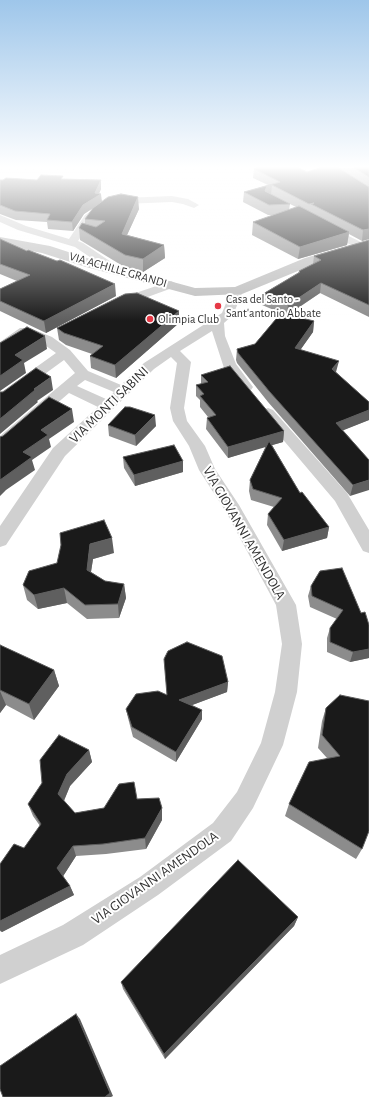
<!DOCTYPE html>
<html>
<head>
<meta charset="utf-8">
<style>
	body { margin:0 }
	canvas { display:block; background:#fff }
</style>
</head>
<body>
<canvas width="369" height="1097"></canvas>
<script>
const ctx = document.querySelector('canvas').getContext('2d');
ctx.lineJoin = 'round';
const poly = rows => new Path2D(rows.map(r => 'M' + r).join(''));
function fill(path, color) { ctx.fillStyle = color; ctx.fill(path, 'evenodd'); }
function strokePath(path, color, width, dash) { ctx.strokeStyle = color; ctx.lineWidth = width; ctx.lineCap = dash ? 'butt' : 'round'; ctx.setLineDash(dash || []); ctx.stroke(path); }
function label(font, color, halo, rows, align = 'center') {
  ctx.font = font + ' "Alegreya Sans",sans-serif'; ctx.lineWidth = 4; ctx.setLineDash([]); ctx.textBaseline = 'middle'; ctx.strokeStyle = halo; ctx.fillStyle = color; for (const [text, x, y, turn = 0] of rows) {
    ctx.save(); ctx.translate(x, y); ctx.rotate((+turn || 0) * Math.PI / 180); ctx.textAlign = isNaN(turn) ? turn : align; if (halo) ctx.strokeText(text, 0, 0); ctx.fillText(text, 0, 0); ctx.restore();
  }
}
fill(poly([
	[172,196,188,199,199,205,194,208,183,204,172,202,123,204,108,208,93,219,78,241,83,243,120,268,122,270,120,272,116,273,112,272,75,247,18,230,0,222,0,215,26,226,69,239,85,215,102,204,123,198,172,196],
	[326,225,365,244,366,246,365,248,357,248,322,230,321,228,326,225],
	[171,281,175,283,177,285,175,287,123,306,115,306,113,303,115,300,171,281],
	[237,287,241,288,243,291,233,315,224,323,225,336,236,364,253,387,251,390,246,391,241,390,224,368,212,331,180,351,191,362,184,408,187,421,205,446,215,469,239,505,296,605,302,644,297,692,283,745,253,808,231,841,158,895,83,945,0,984,0,955,63,925,140,877,213,823,237,792,261,743,275,692,282,644,276,605,226,512,199,470,189,446,173,421,170,408,177,363,171,357,154,369,65,456,6,545,0,547,0,526,53,448,98,407,69,393,5,448,0,449,0,436,75,373,64,360,5,403,0,404,0,393,56,353,42,343,26,336,5,351,0,352,0,342,20,328,30,328,52,337,70,350,88,371,121,385,144,363,222,313,231,291,233,288,237,287],
	[85,380,114,392,106,399,77,386,85,380],
	[268,408,273,410,347,493,369,530,369,553,363,551,335,501,263,416,261,413,263,410,268,408]
]), '#d0d0d0');
fill(poly([
	[0,237,50,246,96,261,195,288,235,287,305,258,369,240,369,248,315,264,242,294,195,296,86,267,42,253,0,245,0,237]
]), '#bdbdbd');
fill(poly([
	[341,168,369,168,369,239,362,241,349,234,347,245,298,259,252,235,253,222,275,215,268,215,243,202,244,192,268,185,253,178,254,169,307,172,341,169],
	[290,204,296,207,289,210],
	[63,179,101,180,101,189,99,193,102,202,139,209,127,235,164,245,165,258,143,272,126,268,80,240,79,228,85,224,85,219,93,208,84,214,73,231,48,229,47,222,16,220,0,214,0,180,37,180],
	[0,239,116,296,46,333,0,311,0,289,17,281,0,274],
	[369,240,369,317,320,293,288,315,314,321,313,332,300,350,336,372,369,402,369,420,343,430,369,460,350,496,268,402,237,363,236,360,237,349,255,344,281,313,262,305,263,294,298,273,299,271,313,264,314,256],
	[179,323,116,378,91,368,90,356,92,354,66,345,59,340,57,328],
	[201,375,284,431,283,442,272,445,300,493,329,527,327,538,282,551,267,525,268,514,274,507,251,500,249,491,250,480,266,446,228,458,206,429,207,418,208,417,200,407,200,400,196,396,196,385,201,384],
	[108,425,156,426,136,446,109,436],
	[123,457,183,461,183,472,135,486,124,468],
	[114,553,93,559,91,572,105,581,124,584,126,598,119,618,87,619,67,603,38,609,27,600,23,585,29,571],
	[311,586,361,613,369,625,369,658,350,662,327,652,327,638,330,628,337,619,310,607,308,596],
	[0,645,54,670,59,686,34,720,6,705,0,713],
	[164,659,228,682,227,692,192,705,202,710,202,719,176,762,133,737,128,718,126,709,167,694],
	[340,695,362,849,356,859,285,816,289,804,327,758,318,748,322,721,326,708],
	[89,750,92,762,70,786,64,801,75,813,104,808,137,799,162,820,146,849,106,854,76,856,63,876,70,886,74,895,2,932,0,931,0,864,24,848,40,826,33,816,28,804],
	[298,917,294,926,165,1059,123,989,121,982]
]), '#8c8c8c');
fill(poly([
	[101,180,101,189,98,196,101,194,102,202,84,214,73,231,72,222,83,205,95,193],
	[272,185,271,195,265,191,267,186],
	[138,197,139,209,122,246,122,234],
	[369,229,369,239,362,241,363,230],
	[349,232,347,245,298,259,300,247],
	[164,245,165,258,143,272,143,259],
	[321,283,320,293,287,315,288,305],
	[115,284,116,296,46,333,44,321],
	[179,311,179,323,116,378,115,365],
	[314,321,313,332,294,359,295,348],
	[45,336,47,349,24,363,26,373,0,391,0,376,15,355],
	[339,361,336,372,330,380,332,369],
	[51,377,53,390,37,401,38,402,0,434,0,419,34,389],
	[72,409,74,422,49,439,51,447,32,460,35,470,6,490,0,496,0,480,41,430],
	[369,410,369,420,334,434,336,423],
	[155,415,156,426,136,446,135,435],
	[284,431,283,442,228,458,228,447],
	[183,461,183,472,135,486,134,475],
	[369,480,369,490,350,496,353,485],
	[329,527,327,538,282,551,284,540],
	[112,538,114,553,93,559,89,584,87,570,90,544],
	[124,584,126,598,119,618,118,604],
	[64,588,67,603,38,609,34,595],
	[369,649,369,658,350,662,353,652],
	[54,670,59,686,34,720,29,704],
	[228,682,227,692,179,710,179,700],
	[0,691,6,705,0,713],
	[202,710,202,719,176,762,176,752],
	[89,750,92,762,70,786,62,805,58,794,67,774],
	[162,808,162,820,146,849,145,838],
	[73,846,76,856,62,878,57,868],
	[70,886,74,895,2,932,0,930,0,921],
	[298,917,294,926,165,1059,164,1054],
	[76,1014,80,1019,113,1096,111,1097,105,1097]
]), '#5f5f5f');
const building = poly([
	[256,168,299,168,307,172,319,168,339,168,369,187,369,229,363,230,311,204,314,203,309,204,272,185,267,186,265,191,290,204,269,205,244,192,280,182,254,169,256,168],
	[354,168,369,168,369,177,354,168],
	[41,175,63,176,61,179,101,180,95,193,101,194,83,205,72,222,47,220,50,214,15,211,0,205,0,180,3,180,6,178,37,180,41,175],
	[121,194,138,197,122,234,164,245,143,259,125,255,79,228,82,223,96,227,105,221,85,219,93,208,108,197,121,194],
	[299,206,349,232,300,247,253,222,299,206],
	[0,239,27,251,28,250,57,261,60,260,115,284,44,321,0,301,0,289,30,275,0,264,0,239],
	[369,240,369,305,321,283,288,305,263,294,300,272,299,271,321,260,314,256,369,240],
	[137,293,179,311,115,365,90,356,103,346,64,333,57,328,125,294,137,293],
	[281,313,314,321,295,348,339,361,332,369,369,402,369,410,336,423,369,460,369,480,353,485,269,391,238,353,237,349,255,344,281,313],
	[27,327,45,336,15,355,23,360,0,376,0,343,27,327],
	[230,366,284,431,228,447,207,418,216,415,200,396,204,394,196,385,208,382,201,375,230,366],
	[36,368,51,377,34,389,35,390,0,419,0,392,3,392,36,368],
	[49,397,72,409,41,430,48,435,23,452,32,457,0,480,0,437,3,436,49,397],
	[125,407,130,407,155,415,135,435,108,425,125,407],
	[269,441,300,493,302,492,329,527,284,540,268,514,282,498,253,489,250,480,269,441],
	[174,445,183,461,134,475,123,457,174,445],
	[104,520,112,538,90,544,87,570,105,581,124,584,118,604,85,605,64,588,34,595,23,585,29,571,57,563,61,545,60,533,104,520],
	[342,568,361,613,365,612,369,625,369,649,353,652,330,642,330,628,343,610,312,596,311,586,320,571,342,568],
	[187,642,222,656,228,682,179,700,202,710,176,752,132,727,126,709,136,694,158,691,167,695,164,659,168,651,187,642],
	[0,645,54,670,29,704,0,690,0,645],
	[340,695,369,701,369,831,362,849,289,804,309,762,340,756,322,735,326,708,340,695],
	[59,735,89,750,67,774,58,794,75,813,104,808,119,784,134,782,137,799,159,798,162,808,145,838,103,844,73,846,57,868,70,886,0,921,0,864,14,844,24,848,41,824,28,804,42,783,40,760,59,735],
	[238,860,298,917,164,1054,121,982,238,860],
	[76,1014,110,1093,105,1097,3,1097,0,1089,0,1066,76,1014]
]);
fill(building, '#1a1a1a');
strokePath(building, '#5f5f5f', 1);
const sky = ctx.createLinearGradient(0, 0, 0, 321);
sky.addColorStop(0, '#9ec6ea');
sky.addColorStop(0.52, '#fff');
sky.addColorStop(1, '#ffffff00');
ctx.fillStyle = sky;
ctx.fillRect(0, 0, 369, 321);
for (const [x, y, r, color] of [
	[218,306,4,"#e63946"],
	[150,319,4,"#e63946"]
]) { const dot = new Path2D(); dot.arc(x, y, r, 0, 2 * Math.PI); ctx.fillStyle = color; ctx.fill(dot); strokePath(dot, '#fff', 1.5); }
label('12px', '#333', '#fff', [
	["VIA ACHILLE GRANDI",118,270,16]
]);
label('12px', '#333', '#fff', [
	["Casa del Santo -",226,299],
	["Sant'antonio Abbate",226,313],
	["Olimpia Club",158,319]
], 'left');
label('14px', '#333', '#fff', [
	["VIA MONTI SABINI",109,405,-44],
	["VIA GIOVANNI AMENDOLA",244,533,60],
	["VIA GIOVANNI AMENDOLA",155,878,-35]
]);
</script>
</body>
</html>
